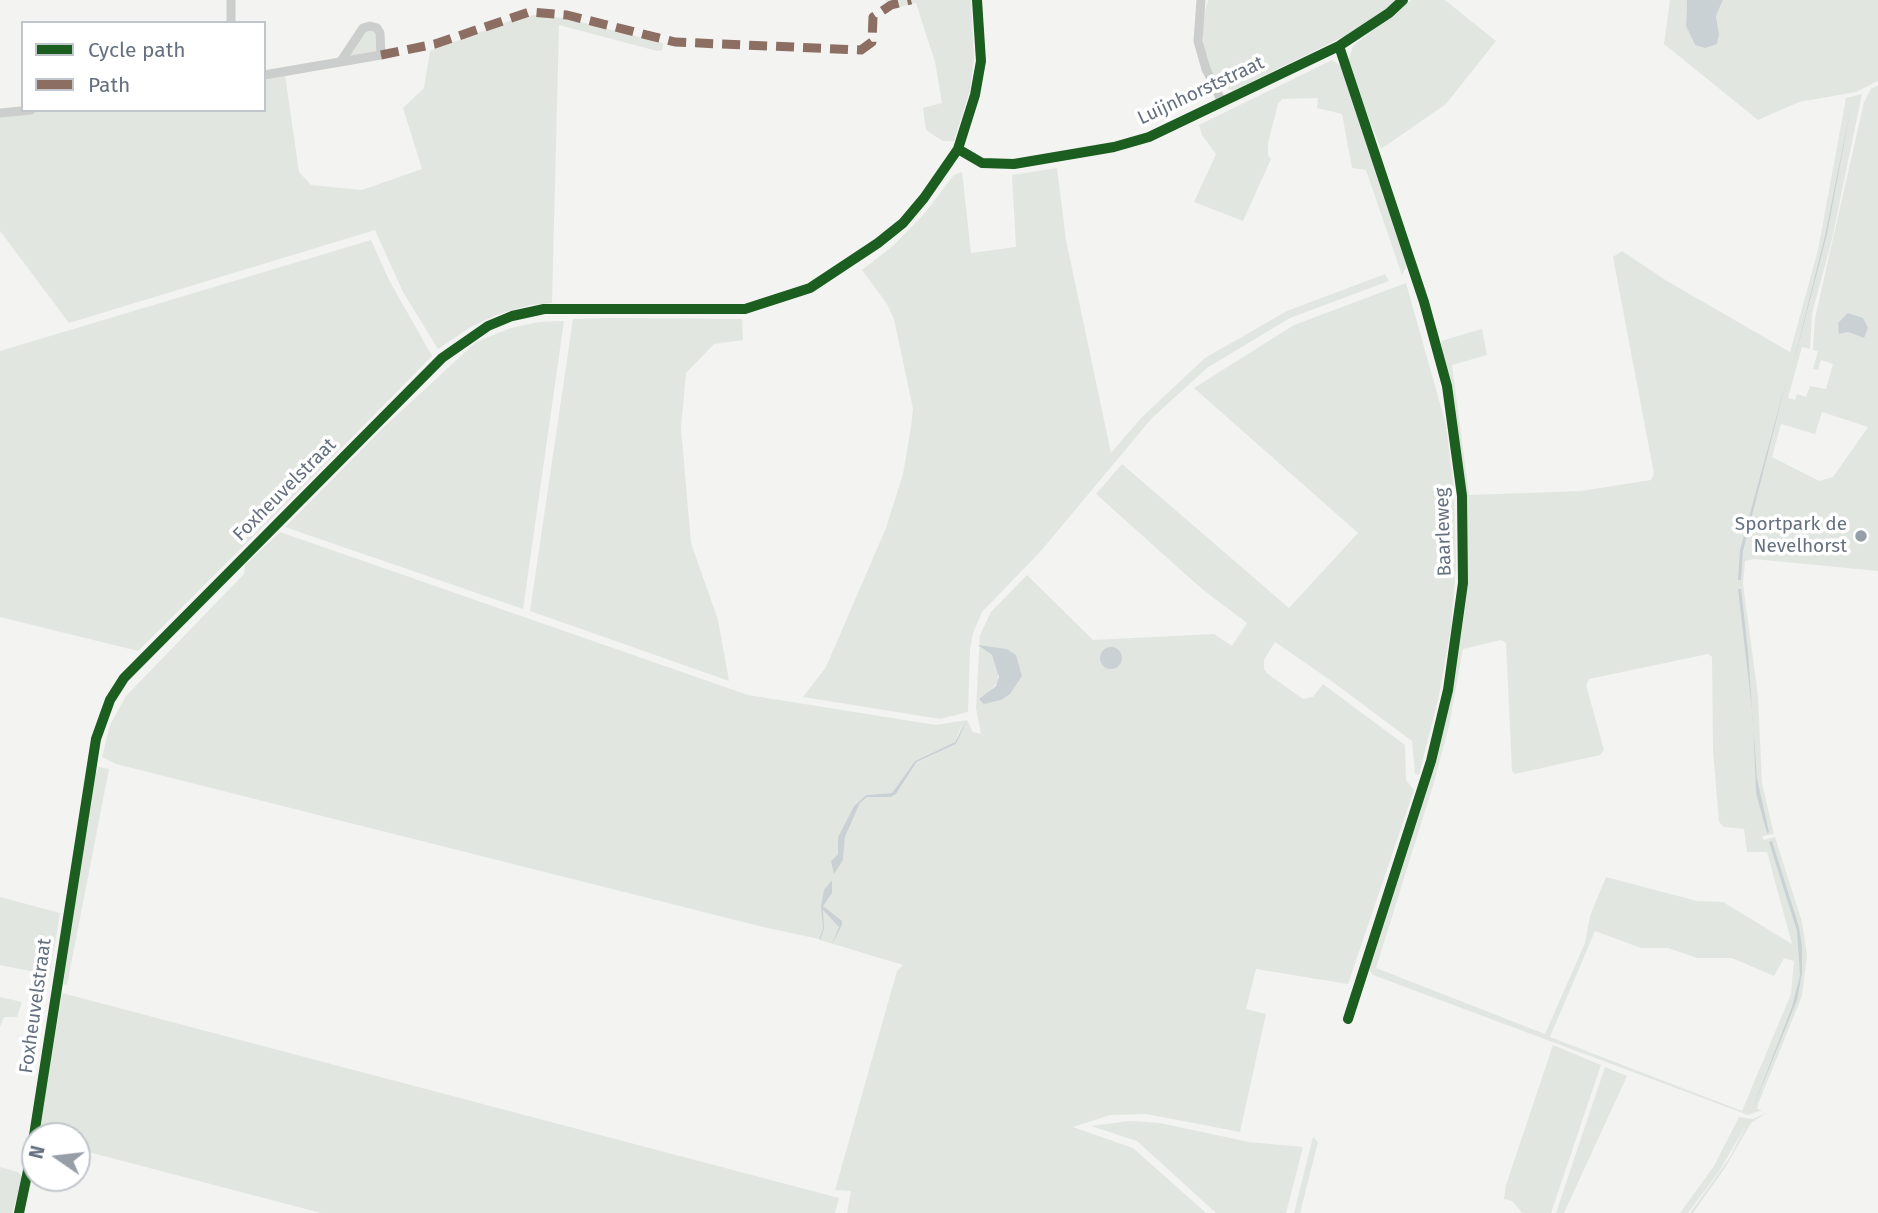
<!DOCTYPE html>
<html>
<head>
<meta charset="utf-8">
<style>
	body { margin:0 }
	#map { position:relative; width:1878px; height:1213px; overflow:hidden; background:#f3f3f2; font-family:"Fira Sans",sans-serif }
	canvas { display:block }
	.legend { position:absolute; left:21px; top:21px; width:245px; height:91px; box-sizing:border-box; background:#fff; border:2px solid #c1c6cc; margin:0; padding:9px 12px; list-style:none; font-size:21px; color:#657180 }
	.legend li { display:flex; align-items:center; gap:14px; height:35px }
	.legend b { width:35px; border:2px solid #c1c6cc }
	.north { position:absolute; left:21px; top:1122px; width:70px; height:70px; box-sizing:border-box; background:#fff; border:2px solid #c1c6cc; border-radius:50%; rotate:284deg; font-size:19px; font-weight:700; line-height:28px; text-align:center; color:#657180 }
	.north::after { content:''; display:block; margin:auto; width:24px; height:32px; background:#979ea8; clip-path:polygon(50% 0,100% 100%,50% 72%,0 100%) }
</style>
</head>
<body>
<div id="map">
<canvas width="1878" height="1213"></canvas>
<ul class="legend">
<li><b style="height:9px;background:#1b5e20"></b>Cycle path</li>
<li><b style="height:9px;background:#8d6e63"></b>Path</li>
</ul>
<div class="north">N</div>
</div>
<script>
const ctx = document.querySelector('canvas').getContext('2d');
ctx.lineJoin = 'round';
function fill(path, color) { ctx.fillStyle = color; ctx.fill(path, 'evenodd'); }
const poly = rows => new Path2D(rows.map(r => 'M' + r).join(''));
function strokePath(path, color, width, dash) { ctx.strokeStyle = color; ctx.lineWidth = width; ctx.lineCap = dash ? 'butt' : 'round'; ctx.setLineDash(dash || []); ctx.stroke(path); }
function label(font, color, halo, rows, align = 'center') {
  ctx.font = font + ' "Fira Sans",sans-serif'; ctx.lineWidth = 7; ctx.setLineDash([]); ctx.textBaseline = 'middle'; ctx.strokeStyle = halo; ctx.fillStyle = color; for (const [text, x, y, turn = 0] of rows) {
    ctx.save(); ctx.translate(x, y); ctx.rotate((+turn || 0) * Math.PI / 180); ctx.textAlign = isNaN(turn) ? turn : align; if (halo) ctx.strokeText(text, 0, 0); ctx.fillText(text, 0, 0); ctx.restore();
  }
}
fill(poly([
	[886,0,971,0,974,58,970,90,954,141,943,141,926,130,923,108,942,103,935,62,916,3,888,10],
	[1208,0,1397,0,1363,27,1233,91,1216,84,1204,52,1202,23],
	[1411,0,1445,0,1496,41,1446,104,1381,149,1350,71,1349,58,1353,46],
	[1670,0,1687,0,1686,26,1695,45,1719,34,1716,16,1723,0,1878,0,1878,81,1856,92,1799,102,1758,120,1664,44],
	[534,15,565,18,663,43,663,45,662,50,657,51,559,25,552,303,530,305,496,315,469,328,438,349,403,292,375,230,69,323,0,231,0,115,53,110,264,110,264,79,285,75,299,172,311,185,362,190,422,169,403,108,424,88,430,51,517,18],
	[368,29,375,32,379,52,348,56,362,33],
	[1332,60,1341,66,1366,141,1407,266,1402,275,1366,170,1352,168,1342,114,1317,108,1318,98,1282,99,1278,104,1268,143,1268,155,1271,159,1243,221,1194,202,1216,154,1202,135,1199,125],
	[1878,85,1878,571,1754,559,1745,561,1743,584,1758,696,1762,784,1774,834,1762,836,1764,840,1775,837,1802,922,1807,955,1802,996,1758,1104,1757,1109,1762,1110,1748,1115,1373,975,1368,968,1435,756,1451,683,1465,522,1441,341,1482,329,1487,355,1452,365,1469,495,1581,491,1651,480,1654,474,1613,257,1622,251,1667,281,1790,352,1818,250,1846,98,1862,94,1832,239,1812,314,1810,349,1802,347,1788,398,1795,400,1797,394,1806,397,1810,386,1826,389,1833,364,1821,360,1818,370,1813,369,1818,351,1813,350,1815,318,1864,102,1871,89],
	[1822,412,1868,427,1833,477,1819,481,1772,457,1781,424,1815,434],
	[1501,640,1506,643,1512,771,1515,774,1600,755,1604,750,1586,685,1589,679,1708,654,1712,657,1713,750,1719,822,1724,827,1744,829,1747,852,1767,852,1792,944,1723,902,1697,901,1606,877,1590,916,1585,943,1545,1034,1376,968,1434,782,1449,726,1463,649],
	[1595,931,1641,948,1668,948,1697,958,1732,958,1774,976,1784,958,1794,961,1791,994,1742,1111,1550,1037],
	[1057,168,1066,240,1111,453,1142,417,1205,358,1287,311,1385,274,1389,281,1290,318,1207,368,1152,418,1040,552,982,612,973,633,970,650,968,712,940,719,803,697,826,667,886,528,903,474,911,427,913,409,894,319,887,304,862,270,893,246,924,214,954,175,962,172,971,253,1016,247,1012,175],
	[371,240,389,280,432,356,320,470,138,651,0,617,0,351],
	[1406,283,1446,425,1454,489,1456,566,1451,628,1439,696,1419,775,1415,774,1412,741,1330,680,1275,642,1264,660,1264,669,1268,674,1303,699,1313,697,1323,684,1405,745,1406,780,1414,790,1348,984,1256,969,1246,1009,1266,1014,1240,1132,1146,1114,1110,1115,1073,1127,1133,1148,1206,1213,847,1213,851,1191,835,1190,897,971,903,965,820,940,821,936,819,939,763,927,116,764,102,757,110,725,126,696,244,574,245,565,280,532,748,695,936,725,967,720,973,732,981,734,976,708,980,635,991,612,1027,575,1093,640,1214,634,1232,646,1247,623,1202,589,1096,494,1122,464,1289,608,1358,533,1194,388,1294,325],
	[980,646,1007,649,1016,660,1018,682,1014,687,986,695,998,682,998,668,992,655],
	[962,724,956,744,918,762,896,794,867,797,860,803,845,837,843,860,831,861,838,854,838,837,854,806,866,795,892,793,915,761,955,742],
	[608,318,742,319,743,340,714,344,686,373,681,428,691,543,718,620,729,681,530,611,573,319],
	[564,321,523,609,285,527,384,427,476,342,511,328,539,322],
	[99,767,109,769,67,985,63,984,93,778],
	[0,897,60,913,50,975,0,965],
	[62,993,839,1198,835,1213,321,1213,77,1149,77,1136,38,1136],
	[0,997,22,1002,17,1017,4,1017,0,1027],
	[1553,1045,1601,1065,1551,1213,1522,1213,1512,1201,1504,1199,1506,1185],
	[1605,1067,1627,1076,1564,1213,1556,1213],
	[1766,1113,1751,1123,1725,1168,1693,1213,1690,1213,1730,1157,1746,1125,1720,1170,1688,1213,1680,1213,1714,1166,1739,1117,1753,1119],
	[1130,1121,1160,1123,1249,1142,1303,1147,1286,1213,1216,1213,1137,1141,1091,1126],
	[1313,1137,1318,1142,1300,1213,1294,1213],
	[0,1167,18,1172,23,1178,12,1213,0,1213]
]), '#e2e6e0');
fill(poly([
	[1687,0,1723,0,1716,16,1719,34,1717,44,1705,48,1695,45,1686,26],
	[1852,101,1827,234,1791,373,1825,236],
	[1848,313,1863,318,1868,328,1864,338,1848,332,1839,334,1838,323],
	[1786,382,1743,551,1741,580,1738,580,1740,550],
	[1738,589,1741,589,1748,652,1757,779,1769,832,1767,833,1756,793,1753,718],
	[978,645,1007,649,1016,655,1022,676,1010,694,1001,700,984,704,979,699,996,686,999,677,992,655],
	'1100 658a11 11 0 1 1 22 0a11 11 0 1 1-22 0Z',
	[967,720,956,744,917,762,896,794,891,797,867,797,860,803,845,837,843,860,834,874,831,861,838,854,838,837,854,806,866,795,892,793,915,761,955,742],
	[1772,841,1799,927,1802,947,1802,973,1797,1000,1752,1110,1792,1007,1800,975,1797,931,1769,842],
	[832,880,832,893,823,906,842,921,842,925,832,944,839,927,823,910,824,929,820,940,819,939,823,929,821,906,824,890]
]), '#cad1d5');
strokePath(poly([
	[231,0,231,23],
	[1201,0,1198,41,1206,69,1222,102],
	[1339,46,1424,302,1447,386,1462,496,1463,583,1448,690,1431,761,1348,1019],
	[264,75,381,55,380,33,377,28,370,26,363,28,341,61],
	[0,113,31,110],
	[958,149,982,163,1014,164,1114,147,1149,137,1339,46,1389,13,1403,0],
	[19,1213,30,1161,96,739,110,700,124,678,442,358,488,326,512,316,544,309,745,309,810,288,878,243,903,223,924,198,958,149,975,95,981,61,977,0]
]), '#cccdcd', 9);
strokePath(poly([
	[381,55,435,44,529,12,567,15,675,42,861,50,872,42,873,17,891,5,911,0]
]), '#8d6e63', 9, [18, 9]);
strokePath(poly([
	[1339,46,1424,302,1447,386,1462,496,1463,583,1448,690,1431,761,1348,1019],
	[958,149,982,163,1014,164,1114,147,1149,137,1339,46,1389,13,1403,0],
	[19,1213,30,1161,96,739,110,700,124,678,442,358,488,326,512,316,544,309,745,309,810,288,878,243,903,223,924,198,958,149,975,95,981,61,977,0]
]), '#1b5e20', 10);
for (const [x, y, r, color] of [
	[1861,536,7,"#979ea8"]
]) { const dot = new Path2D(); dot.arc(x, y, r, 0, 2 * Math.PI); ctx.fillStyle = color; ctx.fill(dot); strokePath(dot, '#fff', 2.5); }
label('19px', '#657180', '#fff', [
	["Luijnhorststraat",1201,91,-25],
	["Foxheuvelstraat",285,490,-45],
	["Baarleweg",1444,532,-92],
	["Foxheuvelstraat",36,1006,-82]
]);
label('19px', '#657180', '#fff', [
	["Sportpark de",1847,525],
	["Nevelhorst",1847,547]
], 'right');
</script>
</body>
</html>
